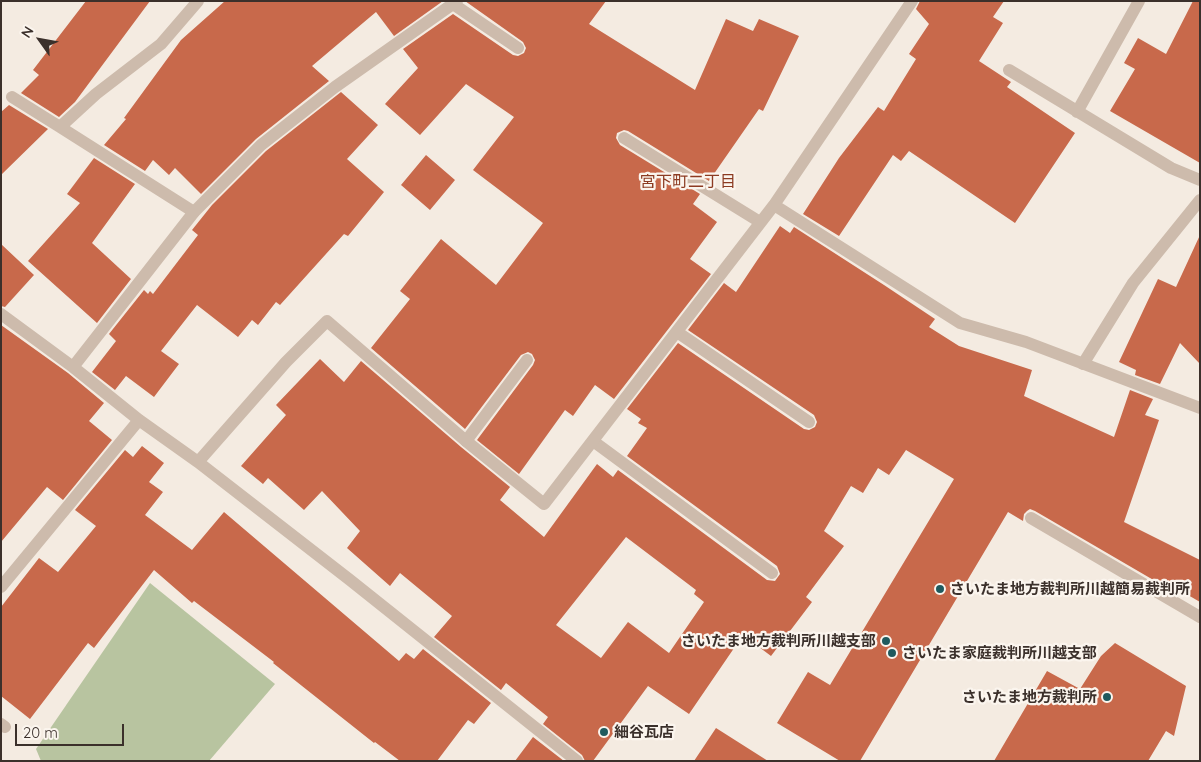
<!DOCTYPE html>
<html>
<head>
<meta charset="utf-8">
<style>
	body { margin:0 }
	#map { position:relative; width:1201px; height:762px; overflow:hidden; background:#f4ebe1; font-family:Quicksand,sans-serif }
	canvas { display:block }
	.frame { position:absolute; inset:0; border:2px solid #3b302b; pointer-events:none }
	.north { position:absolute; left:15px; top:15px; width:50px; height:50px; -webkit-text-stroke:4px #fbf5ee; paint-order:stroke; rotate:302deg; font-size:14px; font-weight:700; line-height:20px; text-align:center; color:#3b302b }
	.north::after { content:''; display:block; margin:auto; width:18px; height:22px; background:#3b302b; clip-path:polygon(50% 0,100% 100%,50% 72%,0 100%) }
	.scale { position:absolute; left:15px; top:724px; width:109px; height:22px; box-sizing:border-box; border:2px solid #3b302b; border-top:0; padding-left:6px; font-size:15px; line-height:18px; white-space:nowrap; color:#3b302b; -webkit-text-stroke:4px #fbf5ee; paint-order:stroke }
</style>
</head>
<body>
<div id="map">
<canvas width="1201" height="762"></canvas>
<div class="frame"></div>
<div class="north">N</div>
<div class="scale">20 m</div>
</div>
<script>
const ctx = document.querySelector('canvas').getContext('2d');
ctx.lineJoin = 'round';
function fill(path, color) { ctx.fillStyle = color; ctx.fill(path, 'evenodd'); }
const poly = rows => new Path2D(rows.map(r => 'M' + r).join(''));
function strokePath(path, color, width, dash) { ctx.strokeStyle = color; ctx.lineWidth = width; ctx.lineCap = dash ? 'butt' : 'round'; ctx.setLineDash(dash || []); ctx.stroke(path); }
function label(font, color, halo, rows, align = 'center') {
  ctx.font = font + ' Quicksand,"Noto Sans JP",sans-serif'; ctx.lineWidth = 4.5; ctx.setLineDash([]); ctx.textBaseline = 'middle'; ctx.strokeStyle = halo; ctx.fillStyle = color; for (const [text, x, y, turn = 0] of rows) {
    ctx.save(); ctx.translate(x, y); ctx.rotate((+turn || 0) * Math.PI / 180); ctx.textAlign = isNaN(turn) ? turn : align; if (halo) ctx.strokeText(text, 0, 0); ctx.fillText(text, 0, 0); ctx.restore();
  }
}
fill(poly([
	[150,583,275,684,209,761,41,761,36,749]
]), '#b8c4a0');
fill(poly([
	[86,1,150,1,75,102,59,117,21,93,39,75,33,70],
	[225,1,443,1,394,36,376,12,312,66,329,81,256,139,201,194,175,168,169,175,153,160,145,171,104,145,126,119,124,118,181,40],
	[465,1,606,1,589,24,695,90,726,19,753,31,759,19,799,36,763,111,759,109,709,181,628,131,624,130,617,133,616,138,620,145,700,194,693,204,717,222,690,259,711,274,614,399,595,385,573,416,565,410,519,474,477,440,533,365,535,360,532,354,528,352,521,355,465,429,371,348,410,299,400,291,441,239,496,285,543,223,473,170,514,117,466,84,420,135,385,104,418,68,403,49,453,14,513,55,518,56,524,53,526,48,523,42],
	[920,1,1004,1,993,17,1003,23,979,61,1011,82,1007,87,1075,133,1015,223,909,151,901,161,893,155,839,236,803,214,839,158,878,107,884,111,916,59,909,54,929,24,916,9],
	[1193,1,1200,1,1200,163,1110,111,1135,69,1124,63,1138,38,1166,54],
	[341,92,378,125,347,159,384,192,348,236,344,234,280,305,276,302,258,325,252,320,238,337,197,305,161,351,179,364,154,397,126,376,115,390,92,372,116,341,109,334,144,290,148,294,150,291,153,294,198,235,192,230,212,205,266,151],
	[9,105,48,129,1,175,1,112],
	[426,155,455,180,430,210,401,185],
	[94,158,135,184,92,243,131,279,97,323,28,261,80,203,67,194],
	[780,226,790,233,794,227,884,285,935,319,929,327,959,346,1032,370,1024,396,1114,437,1130,390,1153,399,1145,415,1159,420,1124,522,1200,560,1200,602,1164,581,1162,585,1035,511,1030,509,1027,511,1024,514,1023,521,1008,512,860,761,840,761,777,723,808,672,830,685,954,479,906,450,889,475,878,468,863,493,851,486,824,531,844,546,806,597,812,602,771,656,743,635,689,714,648,686,593,761,585,761,582,755,543,724,548,717,506,683,501,690,434,637,452,616,400,573,390,586,347,548,360,531,322,491,304,510,268,478,263,484,241,466,286,415,276,405,320,359,344,382,361,361,461,447,510,487,500,500,544,537,597,464,613,477,618,470,767,580,775,581,780,574,777,566,627,456,647,428,638,423,641,419,627,409,678,343,804,429,809,430,815,427,817,422,814,415,688,330,724,283,736,292],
	[626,537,696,590,694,594,704,602,669,653,628,622,601,658,556,625],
	[1200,235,1200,364,1180,343,1160,384,1135,375,1136,370,1119,362,1158,279,1176,287],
	[1,244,34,275,5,307,1,306],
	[1,325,68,373,104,403,89,421,112,440,63,500,47,487,1,542],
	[142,446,164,463,149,482,163,492,145,515,192,550,224,512,399,661,406,653,414,659,423,649,491,703,474,724,468,720,437,761,400,761,375,742,374,743,273,663,274,662,194,601,192,603,154,570,94,648,88,643,30,719,1,696,1,607,39,558,58,572,96,526,75,510,125,450,133,457],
	[1115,643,1186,686,1174,736,1166,731,1148,761,994,761,1047,671,1080,689,1101,656],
	[716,728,768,761,694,761],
	[533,737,564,761,515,761]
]), '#c8694b');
strokePath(poly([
	[453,4,518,48],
	[1009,70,1171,168,1200,180],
	[12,97,60,127],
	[1077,112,1139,1],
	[624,138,760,222],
	[194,212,60,127,96,94,161,44,198,1],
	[677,332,809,422],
	[1083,364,1133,283,1200,200],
	[466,441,527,360],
	[593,441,772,573],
	[1031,518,1200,617],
	[1,724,5,727]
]), '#cdbbac', 12);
strokePath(poly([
	[774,205,912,1],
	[1,314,73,367,139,420,198,462,350,580,577,761],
	[73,367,194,212,261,145,335,87,457,1],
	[198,462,286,362,327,321,466,441,544,504,774,205,960,323,1026,342,1200,408],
	[1,587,139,420]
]), '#cdbbac', 12);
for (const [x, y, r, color] of [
	[940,589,5,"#1f5a5e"],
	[886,641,5,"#1f5a5e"],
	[892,653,5,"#1f5a5e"],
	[1107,697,5,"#1f5a5e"],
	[604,732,5,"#1f5a5e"]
]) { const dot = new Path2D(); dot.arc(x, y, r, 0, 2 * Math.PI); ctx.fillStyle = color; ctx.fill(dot); strokePath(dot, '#fbf5ee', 2); }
label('bold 15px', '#3b302b', '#fbf5ee', [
	["さいたま地方裁判所川越簡易裁判所",950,589],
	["さいたま地方裁判所川越支部",876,641,"right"],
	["さいたま家庭裁判所川越支部",902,653],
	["さいたま地方裁判所",1097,697,"right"],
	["細谷瓦店",614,732]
], 'left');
label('16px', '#8c3b22', '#fbf5ee', [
	["宮下町二丁目",688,182]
]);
</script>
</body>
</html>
